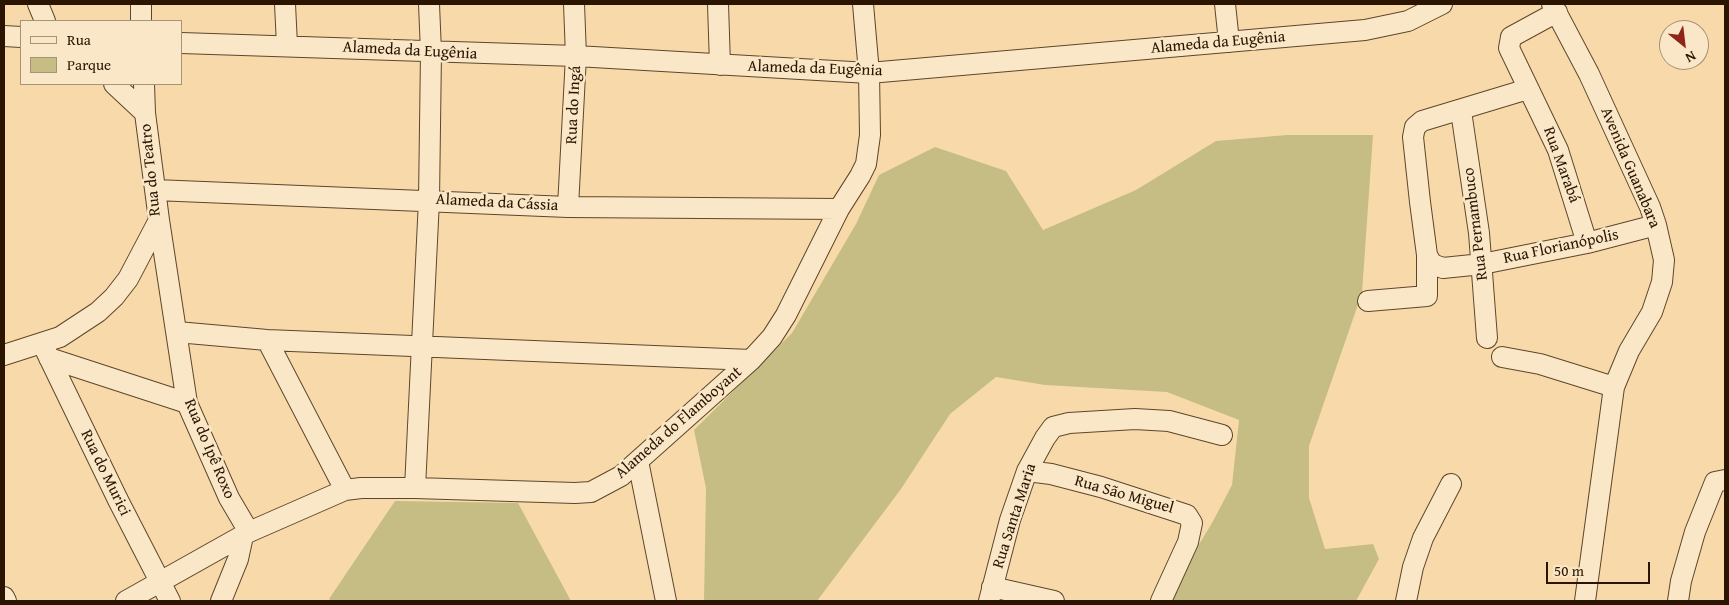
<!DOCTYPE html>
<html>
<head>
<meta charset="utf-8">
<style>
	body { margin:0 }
	#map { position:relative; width:1729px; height:605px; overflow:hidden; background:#f8daaa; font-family:"Gentium Book Plus",serif }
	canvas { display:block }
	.frame { position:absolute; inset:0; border:5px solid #2b1500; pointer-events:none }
	.legend { position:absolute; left:20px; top:20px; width:162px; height:65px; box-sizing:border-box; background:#fae7c8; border:1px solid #a79378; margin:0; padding:6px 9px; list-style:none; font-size:15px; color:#2b1500 }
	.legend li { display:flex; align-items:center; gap:10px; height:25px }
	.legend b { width:25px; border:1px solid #a79378 }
	.north { position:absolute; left:1659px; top:20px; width:50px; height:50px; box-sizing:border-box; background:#fae7c8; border:1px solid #a79378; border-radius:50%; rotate:151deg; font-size:14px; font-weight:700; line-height:20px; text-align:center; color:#2b1500 }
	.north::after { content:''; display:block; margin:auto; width:18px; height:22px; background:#8f2418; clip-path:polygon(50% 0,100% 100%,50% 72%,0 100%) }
	.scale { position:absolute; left:1546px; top:562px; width:104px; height:22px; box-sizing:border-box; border:2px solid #2b1500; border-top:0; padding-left:6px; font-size:15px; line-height:18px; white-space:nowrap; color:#2b1500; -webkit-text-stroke:4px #fae7c8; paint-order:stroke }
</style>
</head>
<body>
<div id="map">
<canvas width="1729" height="605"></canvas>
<div class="frame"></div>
<ul class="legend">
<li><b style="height:6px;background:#fae7c8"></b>Rua</li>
<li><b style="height:14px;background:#c5bd83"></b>Parque</li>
</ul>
<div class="north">N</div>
<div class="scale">50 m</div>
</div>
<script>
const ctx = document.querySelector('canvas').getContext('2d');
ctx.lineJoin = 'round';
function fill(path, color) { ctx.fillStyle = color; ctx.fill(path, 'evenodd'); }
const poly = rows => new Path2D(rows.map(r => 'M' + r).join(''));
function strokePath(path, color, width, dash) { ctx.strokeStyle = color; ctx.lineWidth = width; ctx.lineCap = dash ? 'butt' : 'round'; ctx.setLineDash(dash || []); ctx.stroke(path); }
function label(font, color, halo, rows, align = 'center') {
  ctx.font = font + ' "Gentium Book Plus",serif'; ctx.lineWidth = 5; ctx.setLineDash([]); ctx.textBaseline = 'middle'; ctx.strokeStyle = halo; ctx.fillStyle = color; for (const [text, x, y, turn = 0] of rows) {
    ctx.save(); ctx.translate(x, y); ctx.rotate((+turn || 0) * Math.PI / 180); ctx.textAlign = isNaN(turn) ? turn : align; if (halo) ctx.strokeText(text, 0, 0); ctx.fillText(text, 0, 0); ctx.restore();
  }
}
fill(poly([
	[1287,135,1373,135,1362,293,1309,446,1309,498,1325,549,1373,544,1379,559,1356,601,1170,601,1192,556,1212,523,1232,485,1239,420,1167,392,1045,385,996,377,950,414,901,489,817,601,704,601,706,488,694,430,792,333,856,224,879,175,935,147,1006,171,1043,230,1136,190,1216,141],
	[395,501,518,503,571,601,331,601,329,599]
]), '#c5bd83');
const minor = poly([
	[38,4,45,21],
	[141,4,141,21],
	[285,4,287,45],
	[718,4,720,65],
	[1225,4,1229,42],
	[1552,4,1589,74,1650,207,1656,225,1664,260,1662,282,1652,312,1629,351,1614,387,1585,601],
	[1557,12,1511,37,1509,48,1558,150,1587,243],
	[4,36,21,37],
	[181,43,576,56,869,73,1365,30,1408,21,1442,4],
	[114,84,145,113],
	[144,84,145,113,159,220,187,403,229,498,249,532],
	[1528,89,1422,121,1415,127,1413,137,1420,202,1427,255,1432,264,1443,268,1482,264,1587,243,1656,225],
	[1461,111,1479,233,1487,338],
	[155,190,568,207,839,209],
	[568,207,576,56,574,4],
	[1368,301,1427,296,1427,255],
	[177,332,267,340,751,360],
	[267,340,345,490],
	[42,343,118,500,170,601],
	[4,355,60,337,98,312,114,297,128,279,159,220],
	[1502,357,1540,364,1614,387],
	[49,358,187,403],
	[638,461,666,601],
	[1027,471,1051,474,1101,487,1187,515,1192,523,1188,542,1161,601],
	[415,488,429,200,431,52,429,4],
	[992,587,1054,601],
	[4,597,6,601],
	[126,601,249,532,345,490,361,488,415,488,575,493,591,492,621,476,751,360,772,337,786,315,839,209,860,176,866,164,870,135,869,73,863,4],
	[221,601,238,559,243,536],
	[989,601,1010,520,1027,471,1045,438,1053,427,1069,423,1135,419,1169,421,1222,435],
	[1406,601,1413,567,1423,538,1451,484],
	[1678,601,1681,581,1695,532,1715,482,1725,480]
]);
strokePath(minor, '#5e462a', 22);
strokePath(minor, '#fae7c8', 20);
label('16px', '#2b1500', '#fae7c8', [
	["Alameda da Eugênia",1218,43,-5],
	["Alameda da Eugênia",410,51,3],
	["Alameda da Eugênia",815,69,2],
	["Rua do Ingá",574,105,-87],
	["Rua Marabá",1561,165,70],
	["Avenida Guanabara",1630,168,67],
	["Rua do Teatro",151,170,-96],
	["Alameda da Cássia",497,203,3],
	["Rua Pernambuco",1476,224,-97],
	["Rua Florianópolis",1561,247,-12],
	["Alameda do Flamboyant",679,423,-41],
	["Rua do Ipê Roxo",209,449,67],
	["Rua do Murici",105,473,64],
	["Rua São Miguel",1124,495,16],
	["Rua Santa Maria",1015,516,-72]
]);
</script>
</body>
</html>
